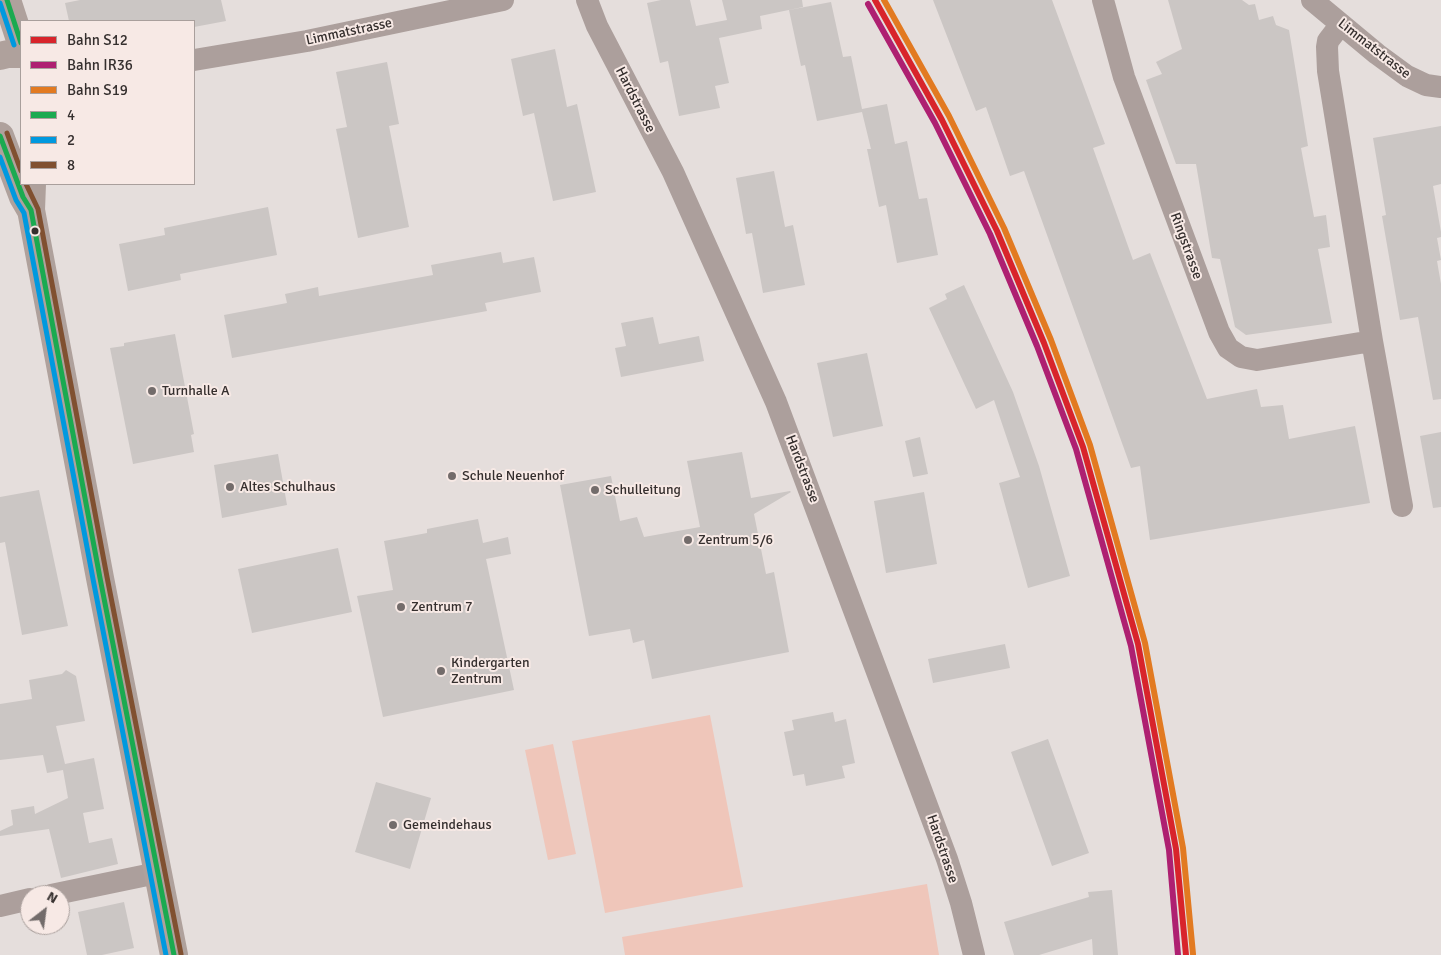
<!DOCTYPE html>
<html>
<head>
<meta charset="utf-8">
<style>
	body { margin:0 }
	#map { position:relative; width:1441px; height:955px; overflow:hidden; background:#e5dedc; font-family:Signika,sans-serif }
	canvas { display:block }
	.legend { position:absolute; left:20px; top:20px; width:175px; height:165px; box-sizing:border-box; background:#f7e9e5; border:1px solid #a99f9c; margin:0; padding:6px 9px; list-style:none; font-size:15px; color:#352f2e }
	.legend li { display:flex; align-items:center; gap:10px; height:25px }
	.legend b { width:25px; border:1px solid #a99f9c }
	.north { position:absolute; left:20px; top:885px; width:50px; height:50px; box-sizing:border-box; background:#f7e9e5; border:1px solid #a99f9c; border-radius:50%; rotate:30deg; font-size:14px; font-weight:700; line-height:20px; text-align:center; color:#352f2e }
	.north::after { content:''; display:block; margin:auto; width:18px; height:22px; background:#736c6b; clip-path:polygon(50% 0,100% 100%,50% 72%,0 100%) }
</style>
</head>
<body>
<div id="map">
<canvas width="1441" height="955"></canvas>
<ul class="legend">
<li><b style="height:6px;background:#d8242b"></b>Bahn S12</li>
<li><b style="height:6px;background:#ae2071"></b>Bahn IR36</li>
<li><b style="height:6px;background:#e27a21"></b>Bahn S19</li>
<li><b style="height:6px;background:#1aaa50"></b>4</li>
<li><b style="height:6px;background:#0099df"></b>2</li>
<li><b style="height:6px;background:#805030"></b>8</li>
</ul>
<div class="north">N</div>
</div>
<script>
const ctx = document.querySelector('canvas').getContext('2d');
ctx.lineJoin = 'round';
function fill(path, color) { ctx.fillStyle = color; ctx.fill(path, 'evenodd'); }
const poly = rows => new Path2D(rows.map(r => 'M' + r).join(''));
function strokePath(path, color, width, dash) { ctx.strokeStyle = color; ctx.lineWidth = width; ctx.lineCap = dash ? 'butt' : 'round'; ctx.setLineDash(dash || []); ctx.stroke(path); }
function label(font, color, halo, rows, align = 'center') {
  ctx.font = font + ' Signika,sans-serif'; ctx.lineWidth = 4; ctx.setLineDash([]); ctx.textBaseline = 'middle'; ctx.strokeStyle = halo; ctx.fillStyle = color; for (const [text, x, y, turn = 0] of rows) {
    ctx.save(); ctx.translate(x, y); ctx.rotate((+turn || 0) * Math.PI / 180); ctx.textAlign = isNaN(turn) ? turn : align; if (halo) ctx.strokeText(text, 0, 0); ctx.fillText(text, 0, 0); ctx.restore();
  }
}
fill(poly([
	[710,715,743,887,605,913,572,741],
	[553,744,576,854,548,860,525,750],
	[927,884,939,955,625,955,622,937]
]), '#efc6ba');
fill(poly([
	[80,0,221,0,226,21,194,27,194,21,69,21,65,3],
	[661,0,690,0,696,26,727,20,722,0,802,0,803,7,760,16,762,29,719,38,729,83,715,86,720,108,679,116,668,61,660,63,647,3],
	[933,0,1052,0,1105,144,1093,148,1133,260,1150,253,1207,399,1257,389,1261,407,1283,405,1289,439,1355,426,1370,503,1150,540,1140,466,1131,468,1024,171,1010,176,986,107,976,111],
	[1168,0,1242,0,1249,5,1255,4,1259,20,1273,16,1276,25,1289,30,1308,146,1301,148,1314,217,1326,215,1330,247,1318,249,1332,323,1246,335,1235,327,1220,259,1212,258,1196,164,1176,164,1146,80,1162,74,1156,62,1182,49],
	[831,2,843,57,851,56,862,109,887,104,895,144,907,141,919,199,927,198,938,255,897,263,886,205,879,207,867,149,871,149,862,112,817,121,805,65,801,66,789,10],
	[555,49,567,107,577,104,596,192,553,201,534,113,523,116,511,59],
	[387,62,399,124,389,126,409,227,358,238,336,129,347,127,336,72],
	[1441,126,1441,184,1433,186,1441,232,1441,237,1437,238,1441,260,1437,261,1441,284,1441,399,1433,400,1418,317,1400,320,1382,216,1386,215,1373,138],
	[774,171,785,227,793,225,805,285,763,293,752,233,746,234,736,178],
	[268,207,277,255,180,274,181,280,128,291,119,244,165,235,164,228],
	[501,252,503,263,534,257,541,292,485,303,487,311,232,358,224,315,287,303,285,294,318,287,319,296,433,275,431,265],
	[964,285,1013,392,1039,466,1070,576,1028,588,999,483,1020,477,994,400,976,409,929,308,947,299,945,294],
	[653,317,659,344,699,336,704,361,621,377,615,348,626,346,621,323],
	[175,334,194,434,191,435,194,452,133,464,110,348,124,346,124,343],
	[867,353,883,426,833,437,817,363],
	[1441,432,1441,507,1433,508,1420,436],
	[920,437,928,474,913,477,905,441],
	[742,452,751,498,790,491,791,492,754,514,766,574,774,572,789,652,652,679,644,640,633,643,630,629,589,636,560,485,611,476,620,521,637,517,644,537,700,527,687,461],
	[278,454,287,505,222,518,214,465],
	[39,490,68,626,22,635,5,542,0,543,0,497],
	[924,492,937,564,886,573,874,501],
	[478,519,483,543,508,537,511,554,486,559,514,690,383,717,357,596,393,590,384,541,427,533,427,529],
	[338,548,352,612,252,633,238,569],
	[1005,644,1010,668,933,683,928,659],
	[66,670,76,676,85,721,56,726,65,764,94,758,104,809,83,813,89,843,112,838,118,864,61,878,49,829,0,836,0,831,13,825,11,810,34,806,35,814,68,798,63,770,47,773,43,755,0,760,0,704,32,699,29,680,62,674],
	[833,712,835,722,846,719,855,763,842,766,845,778,806,786,804,774,793,776,784,732,794,730,792,720],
	[1048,739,1089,853,1052,866,1011,752],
	[376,782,431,798,410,869,355,852],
	[1112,890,1118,955,1093,955,1092,939,1039,955,1014,955,1004,922,1089,897,1088,892],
	[124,902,134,948,102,955,87,955,78,912]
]), '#cbc6c4');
strokePath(poly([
	[587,0,597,26,673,172,776,402,947,859,961,903,974,955],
	[1103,0,1124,77,1219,332,1228,348,1241,357,1257,360,1372,341],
	[1312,0,1377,54,1407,76,1426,85,1441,87],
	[1341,24,1328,41,1327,47,1328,71,1372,341,1402,506],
	[194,60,307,41,503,0],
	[51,895,157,873],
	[0,906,30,899]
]), '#ac9f9c', 22);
strokePath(poly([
	[7,0,21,43],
	[0,56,8,54,21,54],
	[0,136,23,197,30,209],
	[32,184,31,210,100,578,174,955]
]), '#afa19c', 28);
strokePath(poly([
	[7,0,21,43],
	[0,136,23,197,31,210,100,578,174,955]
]), '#1aaa50', 5);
strokePath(poly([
	[0,3,14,45],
	[0,157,16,200,24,213,93,579,166,955]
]), '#0099df', 5);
strokePath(poly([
	[7,133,21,171],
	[26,184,38,209,107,577,181,954]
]), '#805030', 5);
strokePath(poly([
	[875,0,942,120,997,231,1044,343,1083,447,1138,644,1176,849,1186,955]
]), '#d8242b', 6);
strokePath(poly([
	[868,4,935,123,990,234,1037,346,1076,449,1131,646,1169,850,1178,955]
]), '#ae2071', 6);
strokePath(poly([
	[884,0,949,116,1004,228,1051,340,1090,445,1145,643,1183,848,1193,954]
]), '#e27a21', 6);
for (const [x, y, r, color] of [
	[35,231,4.5,"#352f2e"],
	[152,391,5,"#736c6b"],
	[452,476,5,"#736c6b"],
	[230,487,5,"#736c6b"],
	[595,490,5,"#736c6b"],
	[688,540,5,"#736c6b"],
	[401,607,5,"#736c6b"],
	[441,671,5,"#736c6b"],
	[393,825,5,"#736c6b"]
]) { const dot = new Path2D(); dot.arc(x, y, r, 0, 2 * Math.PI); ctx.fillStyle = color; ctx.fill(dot); strokePath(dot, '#f7e9e5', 2); }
label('14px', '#352f2e', '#f7e9e5', [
	["Limmatstrasse",349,32,-12],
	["Limmatstrasse",1374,49,38],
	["Hardstrasse",635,100,63],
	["Ringstrasse",1186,246,70],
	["Hardstrasse",802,469,69],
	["Hardstrasse",942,849,71]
]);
label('14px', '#352f2e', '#f7e9e5', [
	["Turnhalle A",162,391],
	["Schule Neuenhof",462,476],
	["Altes Schulhaus",240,487],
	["Schulleitung",605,490],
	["Zentrum 5/6",698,540],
	["Zentrum 7",411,607],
	["Kindergarten",451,663],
	["Zentrum",451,679],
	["Gemeindehaus",403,825]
], 'left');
</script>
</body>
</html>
